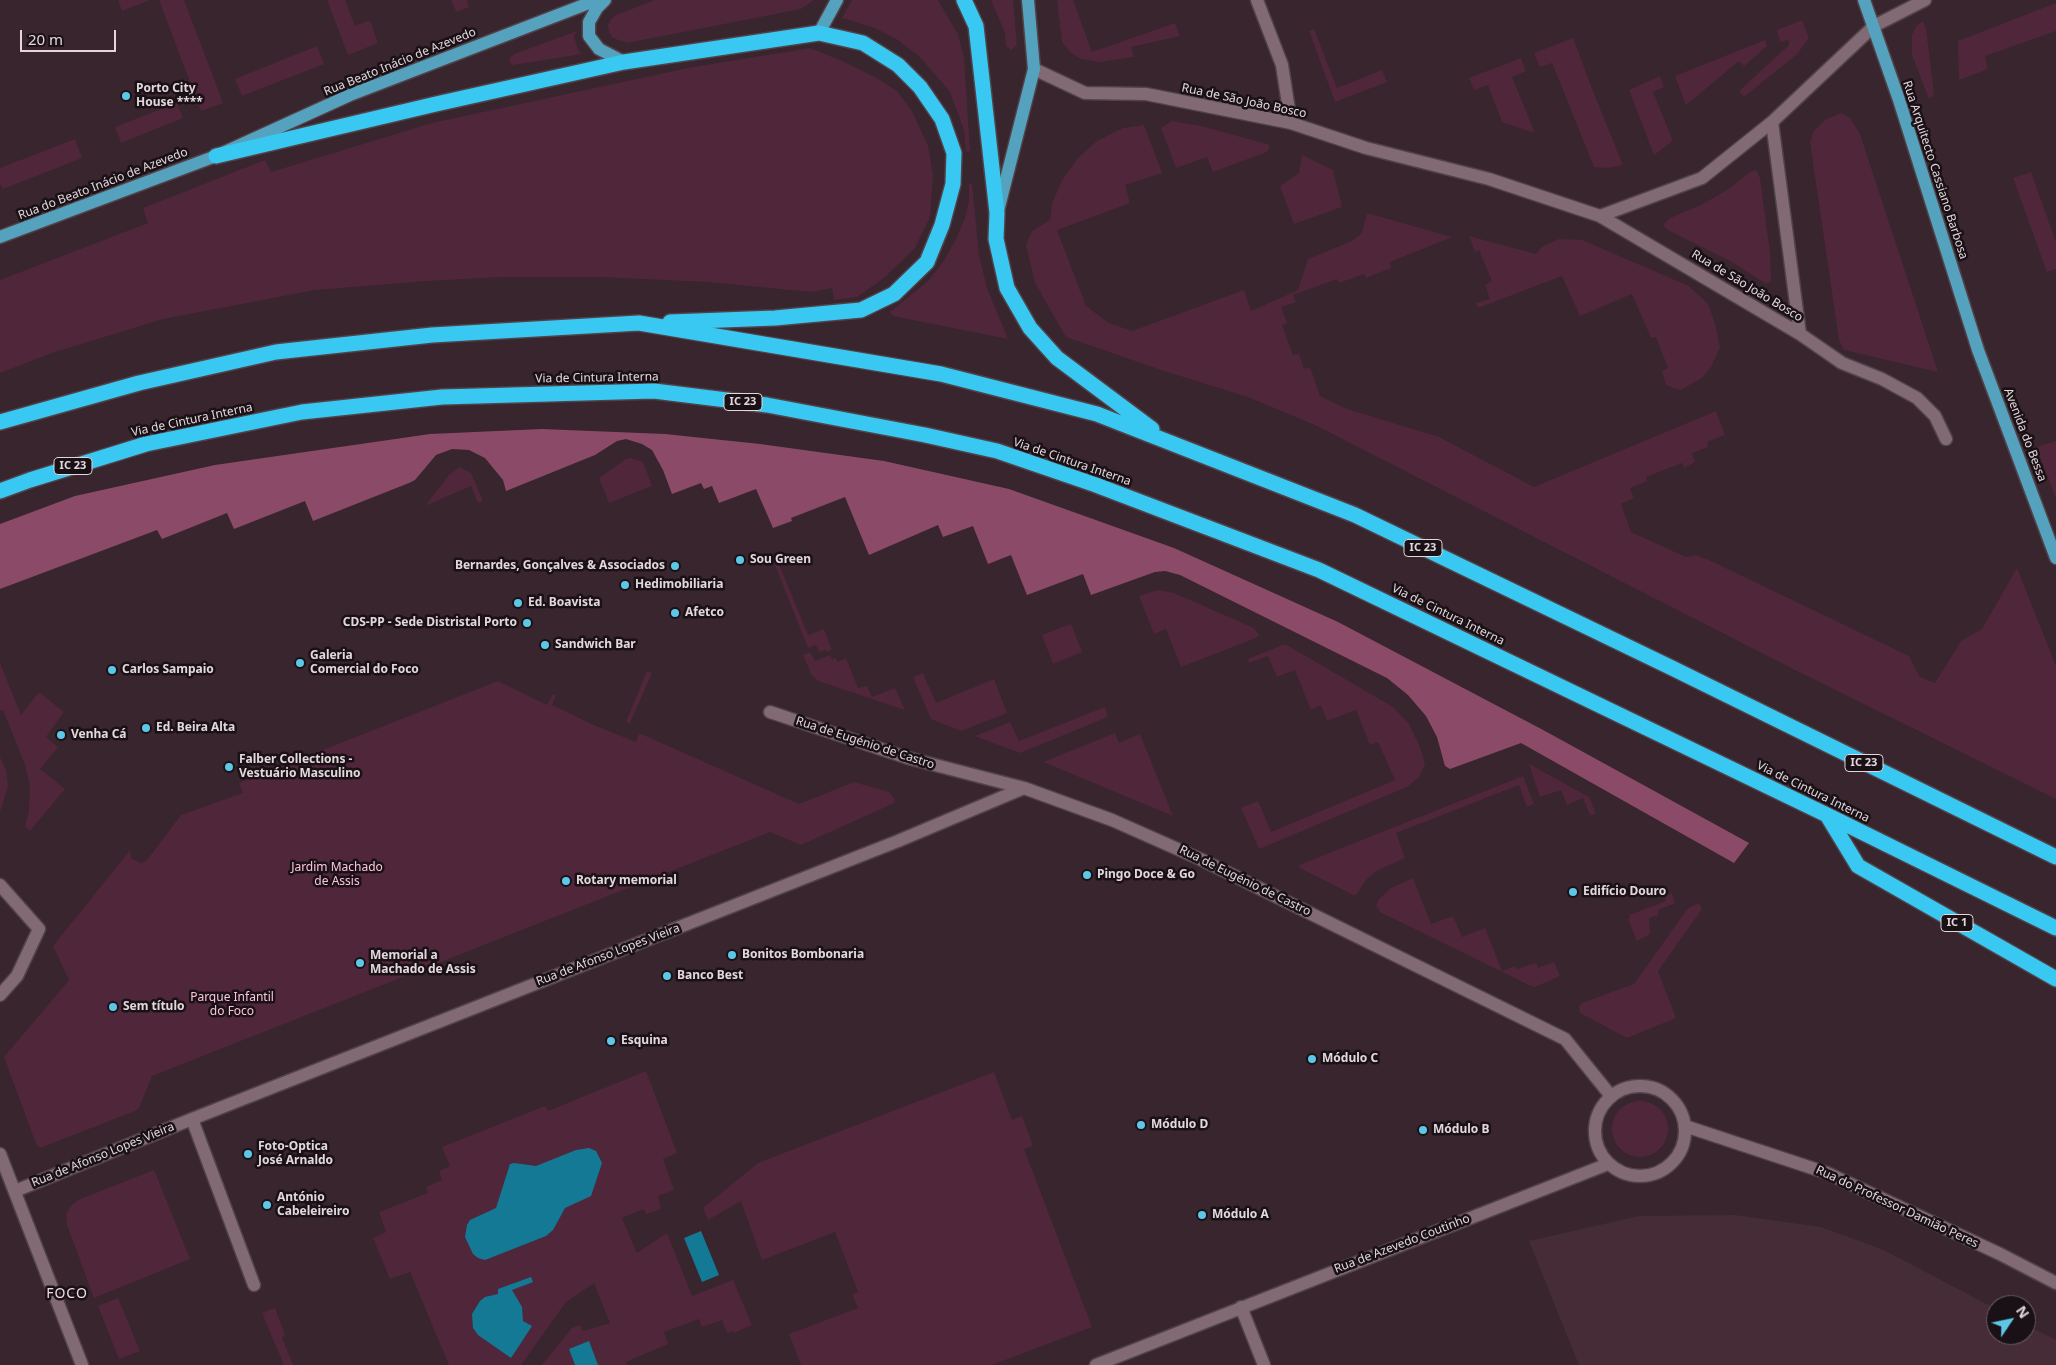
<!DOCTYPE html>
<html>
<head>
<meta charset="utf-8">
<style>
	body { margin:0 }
	#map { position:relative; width:2056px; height:1365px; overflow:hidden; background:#38252d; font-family:"Noto Sans",sans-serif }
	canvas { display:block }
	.north { position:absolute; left:1986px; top:1295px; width:50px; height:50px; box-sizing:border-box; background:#191115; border:1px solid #6a6065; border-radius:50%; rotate:56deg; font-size:14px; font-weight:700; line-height:20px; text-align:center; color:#e3d7dc }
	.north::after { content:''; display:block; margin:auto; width:18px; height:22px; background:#5dc7e8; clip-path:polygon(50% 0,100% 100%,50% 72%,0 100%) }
	.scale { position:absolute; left:20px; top:30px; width:96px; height:22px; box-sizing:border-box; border:2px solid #e3d7dc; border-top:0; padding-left:6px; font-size:15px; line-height:18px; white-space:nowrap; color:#e3d7dc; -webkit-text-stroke:4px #191115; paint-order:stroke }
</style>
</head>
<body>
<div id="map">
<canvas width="2056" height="1365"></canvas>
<div class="north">N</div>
<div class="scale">20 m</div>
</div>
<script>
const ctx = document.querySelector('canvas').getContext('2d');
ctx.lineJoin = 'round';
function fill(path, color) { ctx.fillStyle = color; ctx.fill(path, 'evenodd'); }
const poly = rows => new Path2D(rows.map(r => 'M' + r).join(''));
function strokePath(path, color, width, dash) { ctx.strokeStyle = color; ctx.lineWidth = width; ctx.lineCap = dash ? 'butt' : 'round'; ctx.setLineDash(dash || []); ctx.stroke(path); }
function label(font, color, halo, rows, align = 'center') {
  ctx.font = font + ' "Noto Sans",sans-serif'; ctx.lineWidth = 5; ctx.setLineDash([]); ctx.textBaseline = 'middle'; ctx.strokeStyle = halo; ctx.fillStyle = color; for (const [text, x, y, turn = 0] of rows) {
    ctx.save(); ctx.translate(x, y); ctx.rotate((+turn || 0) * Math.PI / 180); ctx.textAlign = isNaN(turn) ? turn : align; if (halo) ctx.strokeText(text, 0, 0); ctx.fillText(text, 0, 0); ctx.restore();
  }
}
fill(poly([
	[1735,1215,1821,1227,1884,1250,1996,1309,1996,1335,2026,1335,2026,1325,2056,1340,2056,1365,1579,1365,1529,1241,1639,1216]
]), '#452c37');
fill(poly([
	[118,0,150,0,122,11],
	[159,0,184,0,223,103,201,111],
	[327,0,345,0,355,26,370,20,378,43,348,55],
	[451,0,467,0,469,7,456,12],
	[655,0,814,0,801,9,627,43,613,38,609,32,608,25,611,19,616,15],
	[852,0,938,0,958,34,964,58,970,151,966,152,964,130,950,92,921,58,898,40,875,28,842,18],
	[991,0,1013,0,1017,45,1011,50,1006,46,1005,33],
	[1057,0,1073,0,1092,52,1175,23,1180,36,1131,47,1134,57,1100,62,1081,59,1071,53,1062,42],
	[2056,3,2056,31,1985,56,1988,69,1959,80,1958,41],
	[1802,20,1809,38,1797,54,1744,97,1739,91,1789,45,1789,40,1780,42,1777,30],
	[1923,21,1926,29,1934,94,1929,99,1912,55,1912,35,1916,26],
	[1314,29,1337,88,1382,70,1387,82,1335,102,1309,31],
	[577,31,574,36,578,50,582,54,513,65,510,63,509,59,514,54],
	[1573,38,1593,91,1623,165,1608,168,1594,167,1552,63,1540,67,1534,53],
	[1765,40,1767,46,1744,66,1739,61,1686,105,1675,76],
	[317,46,324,64,242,96,235,79],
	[810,48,842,61,875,77,897,91,912,111,928,146,933,175,930,217,915,248,884,278,857,297,834,300,832,288,811,292,708,282,599,277,505,277,426,281,315,290,163,319,52,353,0,373,0,280,148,223,143,208,265,160,271,172,432,123,688,68],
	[1521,58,1526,71,1512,77,1535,133,1502,122,1488,85,1474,90,1469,78],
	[1660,76,1664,87,1653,92,1673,141,1654,155,1629,90],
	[177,103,183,118,121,143,115,127],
	[1841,113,1850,118,1860,134,1938,372,1844,350,1839,340,1810,142,1814,131,1825,120],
	[1172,121,1201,126,1270,145,1267,152,1213,172,1207,157,1176,168,1161,128],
	[1144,125,1162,173,1125,185,1130,203,1057,230,1086,306,1109,323,1132,331,1244,290,1251,311,1298,290,1308,259,1352,241,1362,233,1367,213,1452,237,1390,262,1391,268,1366,278,1364,274,1339,283,1337,279,1293,295,1296,302,1281,307,1287,323,1282,325,1293,355,1299,354,1304,369,1310,367,1320,396,1347,409,1439,437,1534,487,1716,411,1725,435,1707,442,1708,447,1692,453,1695,462,1684,468,1682,463,1646,477,1647,481,1630,488,1634,498,1621,504,1631,532,1686,557,1695,555,1709,560,1909,656,1920,677,1935,683,1961,641,1982,629,2017,568,2056,666,2056,799,1795,670,1315,425,1248,397,1164,371,1066,337,1035,283,1026,245,1032,231,1050,220,1052,204,1062,180,1078,158,1097,141,1123,128],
	[75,139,82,158,3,189,0,183,0,168],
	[1302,155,1333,170,1342,207,1294,224,1280,186,1299,173],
	[1756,170,1760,178,1770,253,1771,281,1766,284,1732,262,1668,230,1663,225,1670,218,1701,205,1727,190,1749,173],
	[2031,172,2056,242,2056,269,2047,272,2013,178],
	[969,183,972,184,979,255,987,288,1008,339,893,316,890,312,928,281,943,262,955,241,965,218,969,201],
	[1469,236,1536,254,1542,247,1559,239,1582,240,1689,286,1708,304,1715,323,1720,347,1711,367,1702,378,1680,390,1666,385,1662,371,1668,368,1656,337,1651,338,1632,294,1580,316,1562,276,1478,308,1476,303,1490,299,1485,285,1492,281,1479,250,1475,252],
	[2056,441,2056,498,2036,447],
	[631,458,643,462,652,486,609,503,599,478,626,459],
	[459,467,471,473,483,501,478,503,471,486,425,506,449,475],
	[777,559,808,635,824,629,832,650,827,652,826,650,819,652,816,645,808,648,773,560],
	[1158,590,1174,593,1254,628,1259,635,1256,638,1181,667,1166,629,1154,634,1139,596],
	[1071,624,1082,652,1053,664,1042,635],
	[1285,644,1393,707,1409,724,1420,747,1425,764,1419,777,1407,787,1259,849,1241,808,1258,801,1271,832,1395,780,1378,742,1370,745,1356,710,1327,721,1321,705,1311,710,1295,670,1277,677,1268,656,1249,663,1248,659],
	[810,652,815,661,830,655,832,660,836,658,837,662,846,658,858,688,867,686,872,697,895,688,905,710,818,681,811,674,803,655],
	[0,663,21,715,39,692,64,712,46,737,58,747,40,769,65,789,30,831,25,827,29,811,30,785,25,765,3,710,0,711],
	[647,671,652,673,630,723,626,722],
	[923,673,936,703,994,679,1007,713,961,731,931,719,913,677],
	[498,681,547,705,553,694,556,695,552,705,596,726,636,742,639,733,799,804,854,782,889,792,895,799,894,803,890,805,801,845,770,832,152,1076,139,1108,135,1111,40,1148,37,1146,4,1057,69,980,53,946,131,849,130,854,132,859,141,863,147,860,181,815,243,793,239,783],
	[1105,707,1108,717,1020,753,975,736,1010,722,1019,741],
	[1115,733,1119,743,1140,734,1173,816,1043,762],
	[0,757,6,770,8,786,0,812],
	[1529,764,1589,797,1596,814,1590,815,1583,798,1567,805,1561,790,1540,797],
	[1523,776,1534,804,1527,807,1519,785,1396,833,1405,858,1376,871,1366,880,1357,894,1353,895,1300,868,1299,865],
	[1413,878,1431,924,1453,916,1462,937,1485,928,1502,971,1515,966,1517,969,1536,963,1538,968,1554,962,1560,976,1535,987,1531,986,1380,912,1376,906,1379,899,1391,888],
	[1672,893,1675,903,1658,910,1658,915,1649,918,1650,934,1637,941,1628,919,1630,918,1629,915,1666,901,1665,896],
	[1699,903,1702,909,1658,971,1676,1018,1627,1038,1580,1013,1579,1006,1582,1003,1634,984,1688,908],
	[646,1071,677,1153,663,1159,674,1190,658,1196,661,1209,646,1214,644,1209,622,1218,637,1253,667,1233,692,1296,733,1280,752,1325,734,1333,732,1331,727,1333,722,1320,702,1327,699,1319,664,1332,668,1344,626,1362,627,1365,542,1365,572,1328,580,1325,583,1331,610,1323,594,1283,566,1302,521,1365,449,1365,410,1272,390,1279,373,1238,386,1232,379,1212,428,1193,426,1187,442,1180,439,1171,450,1166,442,1147,545,1106,548,1111],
	[994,1072,1012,1120,1022,1116,1033,1146,1024,1149,1092,1327,992,1365,801,1365,789,1334,858,1308,852,1294,858,1292,835,1232,762,1260,741,1201,708,1220,703,1208,758,1163],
	'1612 1129a28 28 0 1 1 56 0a28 28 0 1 1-56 0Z',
	[154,1170,190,1259,94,1298,67,1225,66,1214,71,1206,78,1200],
	[118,1298,140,1351,119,1359,98,1306],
	[275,1308,285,1335,282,1338,293,1365,284,1365,262,1313]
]), '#50263a');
fill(poly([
	[542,429,665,434,760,444,884,461,1009,489,1174,548,1338,622,1545,731,1749,843,1734,863,1521,743,1450,769,1445,766,1437,737,1426,716,1408,695,1387,678,1180,575,1165,571,1155,572,1091,595,1083,574,1027,595,1011,555,988,564,973,526,943,537,938,525,869,555,845,497,791,518,792,521,773,528,756,489,719,503,712,486,704,489,701,483,672,494,663,470,652,450,642,444,626,439,617,441,595,455,506,491,503,480,485,458,469,450,452,449,436,455,415,480,409,483,313,521,305,501,234,529,227,513,162,539,157,530,0,589,0,524,75,496,215,465,430,434]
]), '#8b4b68');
fill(poly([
	[589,1148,596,1151,602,1163,591,1196,565,1208,553,1230,546,1236,485,1260,478,1258,473,1254,465,1237,467,1225,470,1220,496,1208,510,1164,514,1163,536,1166,576,1150],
	[701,1231,719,1275,702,1282,684,1238],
	[531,1277,533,1282,512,1290,522,1307,523,1321,532,1326,511,1358,478,1335,473,1328,472,1314,480,1301,485,1297,498,1294,498,1289],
	[589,1341,598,1365,575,1365,569,1349]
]), '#147994');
const minor = poly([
	[1257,0,1282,65,1291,123],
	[1034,69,1085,93,1146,94,1291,123,1366,148,1489,179,1600,216,1702,178,1772,122,1874,26,1925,0],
	[1772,122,1800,334],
	[1600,216,1800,334,1842,363,1882,379,1917,398,1935,416,1946,439],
	[770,712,908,758,1024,788,1112,820,1200,859,1565,1039,1611,1096],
	[0,885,39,929,17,976,0,995],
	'1595 1131a45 45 0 1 1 90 0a45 45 0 1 1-90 0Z',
	[192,1119,254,1285],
	[1685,1126,1827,1173,2000,1254,2056,1283],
	[0,1154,82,1365],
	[15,1191,192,1119,898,841,1024,788],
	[1241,1307,1264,1365],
	[1096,1365,1608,1164]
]);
const major = poly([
	[605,0,597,8,589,22,589,36,599,49,624,62],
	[1864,0,1899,100,1978,350,2056,558],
	[819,33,837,0],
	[998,211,1034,69,1028,0],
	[0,237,216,156,350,95,597,0]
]);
const highway = poly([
	[964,0,976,26,997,213,996,239,1007,288,1030,328,1057,358,1152,429],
	[216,156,436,104,624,62,819,33,863,43,898,65,920,87,942,119,954,153,953,184,942,225,927,262,894,294,861,310,775,318,670,322],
	[0,422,139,383,276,352,432,335,639,323,941,374,1097,414,1355,515,1672,668,2056,857],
	[0,491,30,480,146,444,302,412,442,397,654,391,767,405,925,435,997,451,1096,485,1319,570,1827,815,2056,928],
	[1827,815,1858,866,2056,979]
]);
strokePath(minor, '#514249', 15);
strokePath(major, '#514249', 15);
strokePath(highway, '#514249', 18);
strokePath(minor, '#816a73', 12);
strokePath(major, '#55a2bf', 12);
strokePath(highway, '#38c8f1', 15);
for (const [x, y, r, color] of [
	[126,96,5,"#5dc7e8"],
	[740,560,5,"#5dc7e8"],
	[675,566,5,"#5dc7e8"],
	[625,585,5,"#5dc7e8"],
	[518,603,5,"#5dc7e8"],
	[675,613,5,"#5dc7e8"],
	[527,623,5,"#5dc7e8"],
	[545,645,5,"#5dc7e8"],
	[300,663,5,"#5dc7e8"],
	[112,670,5,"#5dc7e8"],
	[146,728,5,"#5dc7e8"],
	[61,735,5,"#5dc7e8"],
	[229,767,5,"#5dc7e8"],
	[1087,875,5,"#5dc7e8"],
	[566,881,5,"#5dc7e8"],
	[1573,892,5,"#5dc7e8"],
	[732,955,5,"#5dc7e8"],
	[360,963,5,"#5dc7e8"],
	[667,976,5,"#5dc7e8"],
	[113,1007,5,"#5dc7e8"],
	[611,1041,5,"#5dc7e8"],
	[1312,1059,5,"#5dc7e8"],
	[1141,1125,5,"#5dc7e8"],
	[1423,1130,5,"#5dc7e8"],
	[248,1154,5,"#5dc7e8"],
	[267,1205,5,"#5dc7e8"],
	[1202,1215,5,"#5dc7e8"]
]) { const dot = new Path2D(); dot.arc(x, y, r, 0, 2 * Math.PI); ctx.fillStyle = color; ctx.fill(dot); strokePath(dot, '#191115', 2); }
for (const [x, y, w] of [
	[743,402,38],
	[73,466,38],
	[1423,548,38],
	[1864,763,38],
	[1957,923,32]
]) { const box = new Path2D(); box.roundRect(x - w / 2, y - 8.5, w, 17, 4); ctx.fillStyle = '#191115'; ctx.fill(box); strokePath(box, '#e3d7dc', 1); }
label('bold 11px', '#e3d7dc', null, [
	["IC 23",743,402],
	["IC 23",73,466],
	["IC 23",1423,548],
	["IC 23",1864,763],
	["IC 1",1957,923]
]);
label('12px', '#e3d7dc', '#191115', [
	["Rua Beato Inácio de Azevedo",400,62,-22],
	["Rua de São João Bosco",1244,101,12],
	["Rua Arquitecto Cassiano Barbosa",1935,170,72],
	["Rua do Beato Inácio de Azevedo",103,184,-21],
	["Rua de São João Bosco",1747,286,31],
	["Via de Cintura Interna",597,378,-1],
	["Via de Cintura Interna",192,420,-12],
	["Avenida do Bessa",2025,435,69],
	["Via de Cintura Interna",1072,462,19],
	["Via de Cintura Interna",1448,615,26],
	["Rua de Eugénio de Castro",865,743,18],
	["Via de Cintura Interna",1813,792,26],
	["Rua de Eugénio de Castro",1245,881,26],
	["Rua de Afonso Lopes Vieira",608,955,-21],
	["Rua de Afonso Lopes Vieira",103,1155,-22],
	["Rua do Professor Damião Peres",1897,1207,25],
	["Rua de Azevedo Coutinho",1402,1244,-21]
]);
label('bold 12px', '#e3d7dc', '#191115', [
	["Porto City",136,89],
	["House ****",136,103],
	["Sou Green",750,560],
	["Bernardes, Gonçalves & Associados",665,566,"right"],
	["Hedimobiliaria",635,585],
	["Ed. Boavista",528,603],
	["Afetco",685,613],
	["CDS-PP - Sede Distristal Porto",517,623,"right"],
	["Sandwich Bar",555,645],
	["Galeria",310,656],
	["Comercial do Foco",310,670],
	["Carlos Sampaio",122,670],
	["Ed. Beira Alta",156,728],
	["Venha Cá",71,735],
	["Falber Collections -",239,760],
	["Vestuário Masculino",239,774],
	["Pingo Doce & Go",1097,875],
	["Rotary memorial",576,881],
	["Edifício Douro",1583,892],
	["Bonitos Bombonaria",742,955],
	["Memorial a",370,956],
	["Machado de Assis",370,970],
	["Banco Best",677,976],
	["Sem título",123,1007],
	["Esquina",621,1041],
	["Módulo C",1322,1059],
	["Módulo D",1151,1125],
	["Módulo B",1433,1130],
	["Foto-Optica",258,1147],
	["José Arnaldo",258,1161],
	["António",277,1198],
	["Cabeleireiro",277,1212],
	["Módulo A",1212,1215]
], 'left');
label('12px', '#fec3dc', '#191115', [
	["Jardim Machado",337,868],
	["de Assis",337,882],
	["Parque Infantil",232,998],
	["do Foco",232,1012]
]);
ctx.letterSpacing = '1px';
label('14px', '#f3dae4', '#191115', [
	["FOCO",67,1294]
]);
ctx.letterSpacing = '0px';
</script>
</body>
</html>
